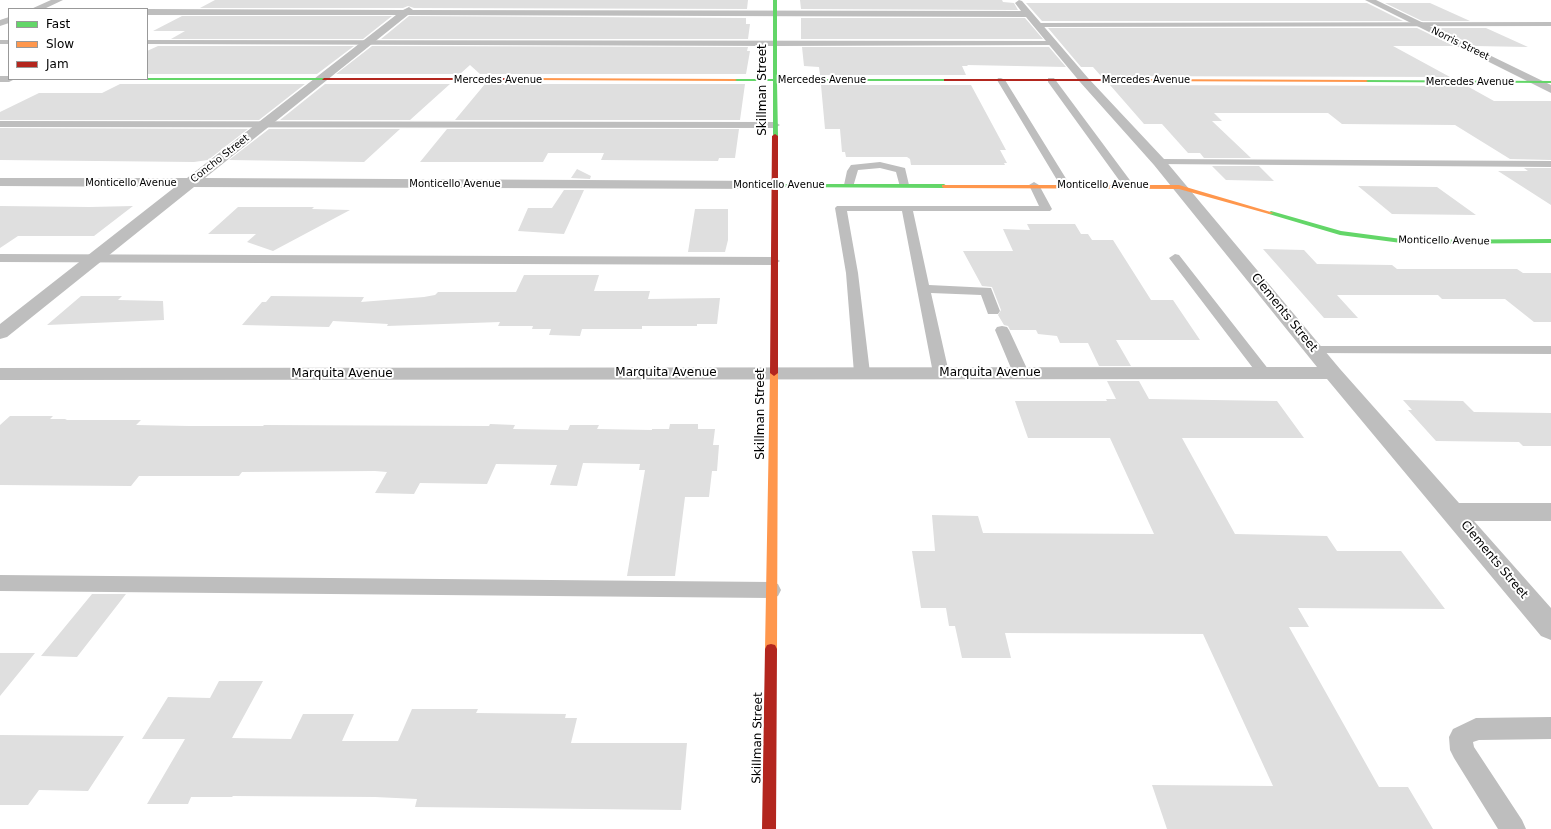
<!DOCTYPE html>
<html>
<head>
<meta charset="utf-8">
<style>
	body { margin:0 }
	#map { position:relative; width:1551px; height:829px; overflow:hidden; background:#fff; font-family:"DejaVu Sans",sans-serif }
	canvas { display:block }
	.legend { position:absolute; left:8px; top:8px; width:140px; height:72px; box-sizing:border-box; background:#fff; border:1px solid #999; margin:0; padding:5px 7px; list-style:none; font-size:12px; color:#000 }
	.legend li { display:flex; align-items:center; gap:8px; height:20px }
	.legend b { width:20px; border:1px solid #999 }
</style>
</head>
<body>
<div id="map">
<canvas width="1551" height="829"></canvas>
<ul class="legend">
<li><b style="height:5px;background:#63d668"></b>Fast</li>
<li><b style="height:5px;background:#ff974d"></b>Slow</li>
<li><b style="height:5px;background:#b3261e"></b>Jam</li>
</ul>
</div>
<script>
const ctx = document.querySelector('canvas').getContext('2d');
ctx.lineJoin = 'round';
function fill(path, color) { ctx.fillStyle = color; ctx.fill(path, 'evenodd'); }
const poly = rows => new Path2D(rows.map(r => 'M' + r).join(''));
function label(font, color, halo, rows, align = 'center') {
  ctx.font = font + ' "DejaVu Sans",sans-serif'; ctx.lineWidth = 4; ctx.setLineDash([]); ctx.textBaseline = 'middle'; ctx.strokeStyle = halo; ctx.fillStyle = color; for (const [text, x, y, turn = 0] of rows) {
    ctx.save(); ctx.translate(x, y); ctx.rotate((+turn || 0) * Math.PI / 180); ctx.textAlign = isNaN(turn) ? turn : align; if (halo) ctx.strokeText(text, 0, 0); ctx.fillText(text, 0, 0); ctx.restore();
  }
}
fill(poly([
	[215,0,748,0,747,9,414,8,408,6,403,8,200,8],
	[800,0,1002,0,1003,2,1014,3,1018,10,801,9],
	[1026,3,1367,3,1403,21,1042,21],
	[1385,3,1430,3,1470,21,1422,21],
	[182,16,392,16,363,39,171,39,185,31,153,31],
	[409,16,746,18,746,24,750,24,748,39,381,39],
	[801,18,1025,18,1043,39,801,39],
	[1048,28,1417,28,1454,46,1393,46,1450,77,1101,76,1093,67,1081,67],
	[1437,28,1486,28,1528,47,1475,46],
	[158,46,354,46,317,74,147,74,147,51],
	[372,46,748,47,747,51,750,51,746,74,480,74,470,65,460,74,336,74],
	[802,47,1049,47,1066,67,967,65,968,66,962,66,966,75,820,75,819,67,804,66],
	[120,84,305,84,259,120,0,120,0,112,39,93,102,93],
	[325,84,450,84,410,120,280,120],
	[485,84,745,84,740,120,455,120],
	[821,85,971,85,1006,150,1000,150,1007,163,1004,163,1005,165,911,165,910,159,907,157,846,157,845,152,842,152,840,129,825,129],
	[1110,85,1467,86,1494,101,1551,101,1551,160,1510,159,1455,125,1342,124,1328,113,1214,113,1222,121,1212,121,1251,158,1204,158,1200,153,1188,153,1162,124,1144,124],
	[0,128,248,129,208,160,194,162,0,160],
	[269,129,400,129,364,162,229,160],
	[447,129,739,129,735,158,719,158,718,161,601,160,604,153,548,153,543,162,420,162],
	[1212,166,1259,166,1274,181,1226,180],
	[1524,168,1551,168,1551,205,1498,171,1528,171],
	[577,169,591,176,590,179,571,178],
	[1358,186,1437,187,1476,215,1392,214],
	[564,190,584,190,564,234,518,231,528,208,552,208],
	[0,206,90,207,133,206,94,236,18,236,0,248],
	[238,207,314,207,312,209,350,210,273,251,247,242,256,234,208,234],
	[695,209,728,209,728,240,725,252,688,252],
	[1027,224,1075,224,1081,234,1088,234,1092,240,1113,240,1151,300,1173,300,1200,340,1116,340,1131,366,1099,366,1088,343,1060,343,1057,336,1038,334,1036,330,1010,330,1008,326,1004,325,998,315,1001,310,992,287,982,286,963,251,1013,251,1003,229,1030,230],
	[1263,249,1304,250,1317,264,1392,265,1397,269,1517,269,1523,273,1551,273,1551,322,1534,322,1505,299,1442,299,1438,295,1337,295,1358,318,1324,318],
	[524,275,599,275,594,291,650,291,648,299,720,298,717,324,697,324,697,326,642,326,642,329,582,329,580,336,549,335,551,329,532,329,533,326,498,326,500,322,387,326,388,324,333,321,329,327,242,325,262,302,266,302,271,296,364,297,361,302,424,297,435,295,438,292,516,292],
	[81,296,122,296,118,300,163,301,164,320,47,325],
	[1107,381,1139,381,1149,399,1277,401,1304,438,1182,438,1235,534,1327,536,1337,551,1401,551,1445,609,1298,608,1309,627,1289,627,1379,787,1408,787,1433,829,1167,829,1152,785,1273,786,1203,634,1005,633,1011,658,962,658,955,626,949,626,946,608,921,608,912,551,935,551,932,515,978,516,983,533,1154,534,1110,438,1028,438,1015,401,1107,401,1106,399,1116,399],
	[1403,400,1463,401,1474,412,1551,413,1551,446,1523,446,1519,442,1436,441,1408,410,1412,410],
	[10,416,53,416,50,419,67,419,65,420,141,420,136,425,189,426,263,426,264,425,489,426,490,424,515,425,513,429,568,430,570,425,599,425,597,429,652,430,652,429,669,429,670,424,698,424,698,429,715,429,713,445,719,445,717,471,712,471,709,497,685,497,675,576,627,576,645,470,639,470,640,464,583,463,577,486,550,485,557,465,496,464,487,484,420,483,414,494,375,493,387,472,375,471,242,472,239,476,139,476,131,486,0,485,0,425],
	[92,594,126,594,77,657,41,656],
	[0,653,35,653,0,696],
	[219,681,263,681,232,738,291,739,303,714,354,714,342,741,398,741,412,709,478,709,476,713,566,714,565,718,577,718,571,743,687,743,681,810,415,807,417,799,375,797,233,796,232,797,191,797,188,804,147,804,185,739,142,739,168,697,210,698],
	[0,735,124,736,88,791,39,790,28,805,0,805]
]), '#dfdfdf');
fill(poly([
	[1551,22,1551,26,1037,27,1033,25,1037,23,1551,22],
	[0,40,9,40,9,44,0,44,0,40],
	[147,40,1053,41,1057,43,1053,45,776,46,147,44,147,40],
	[998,78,1001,78,1005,80,1070,185,1069,187,1065,188,1060,185,997,80,998,78],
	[1048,78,1054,78,1132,183,1133,185,1132,187,1124,187,1048,82,1048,78],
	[0,121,775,122,780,125,775,128,0,127,0,121],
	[1159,159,1551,161,1551,167,1155,164,1154,162,1155,160,1159,159],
	[880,162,905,168,909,185,908,187,900,187,896,172,880,168,858,170,853,187,845,187,844,185,847,171,851,165,880,162],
	[1034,182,1039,185,1052,209,1050,211,913,211,929,285,991,288,1000,311,998,314,988,314,981,295,931,293,949,373,946,376,941,378,936,376,933,373,902,211,847,211,858,273,870,373,867,376,862,378,857,376,854,373,846,273,835,208,837,206,1039,206,1029,185,1034,182],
	[0,254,774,257,780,261,774,265,0,262,0,254],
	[1175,254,1179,255,1269,370,1272,373,1269,376,1259,376,1169,258,1175,254],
	[1002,326,1007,327,1009,330,1029,373,1026,376,1021,378,1016,376,1013,373,995,330,997,327,1002,326],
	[1314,346,1551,346,1551,354,1309,353,1307,350,1309,347,1314,346],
	[0,575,771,582,778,584,781,590,778,596,771,598,0,591,0,575],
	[1551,717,1551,739,1479,740,1473,742,1474,747,1522,820,1526,829,1498,829,1454,758,1450,750,1449,737,1453,729,1476,718,1551,717]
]), '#bebebe');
fill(poly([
	[51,0,63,0,44,9,31,9,51,0],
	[1019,0,1022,1,1088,78,1164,159,1340,369,1459,503,1551,503,1551,521,1474,521,1551,608,1551,640,1541,636,1327,379,0,380,0,368,1317,367,1154,165,1080,82,1026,17,408,15,205,178,774,181,779,182,781,185,779,188,774,189,194,187,7,337,0,339,0,324,175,187,0,186,0,178,187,178,396,15,147,15,147,9,403,10,409,7,413,10,1021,11,1015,3,1019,0],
	[1365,0,1376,0,1551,85,1551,93,1365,0],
	[9,17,9,23,0,26,0,20,9,17],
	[0,76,9,76,9,79,15,79,9,82,0,82,0,76]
]), '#bebebe');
fill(poly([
	[773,0,777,0,777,79,946,79,948,80,946,81,777,81,778,136,773,137,773,81,735,81,733,80,735,79,773,79,773,0],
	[147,78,324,78,326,79,324,80,68,80,66,79,147,79,147,78],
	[1364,80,1551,81,1551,83,1366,82,1364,82,1364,80],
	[772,184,944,184,947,186,944,188,774,187,772,186,772,184],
	[1271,211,1341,231,1409,240,1551,239,1551,243,1409,244,1340,235,1269,214,1268,213,1271,211]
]), '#63d668');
fill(poly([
	[527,78,735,79,737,80,735,81,529,80,527,78],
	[1125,79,1366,80,1368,81,1366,82,1127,81,1125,81,1125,79],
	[942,185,1179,185,1274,213,1269,214,1179,189,944,188,942,187,942,185],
	[774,370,778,373,777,649,775,653,771,654,767,653,765,649,770,373,774,370]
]), '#ff974d');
fill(poly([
	[324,78,529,78,531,79,529,80,322,80,324,78],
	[944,79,1127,79,1129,80,1127,81,944,81,944,79],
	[775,134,778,136,778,373,774,376,770,373,772,136,775,134],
	[771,644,775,645,777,649,776,829,762,829,765,649,767,645,771,644]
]), '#b3261e');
label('10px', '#000', '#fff', [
	["Norris Street",1460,44,26],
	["Mercedes Avenue",498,80],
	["Mercedes Avenue",822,80],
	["Mercedes Avenue",1146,80],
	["Mercedes Avenue",1470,82],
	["Concho Street",220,159,-38],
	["Monticello Avenue",131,183],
	["Monticello Avenue",455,184],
	["Monticello Avenue",779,185],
	["Monticello Avenue",1103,185],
	["Monticello Avenue",1444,241,1]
]);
label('12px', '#000', '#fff', [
	["Skillman Street",763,90,-90],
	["Clements Street",1284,313,51],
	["Marquita Avenue",666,373],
	["Marquita Avenue",990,373],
	["Marquita Avenue",342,374],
	["Skillman Street",761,414,-90],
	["Clements Street",1494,560,50],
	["Skillman Street",758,738,-89]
]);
</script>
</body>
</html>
